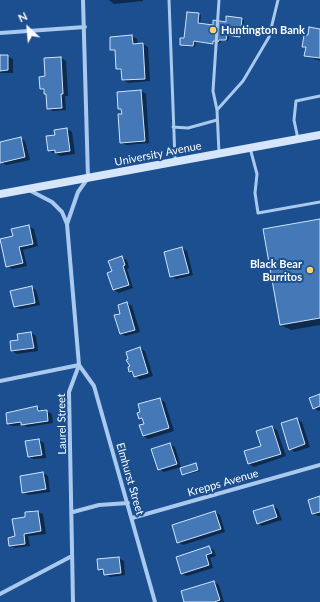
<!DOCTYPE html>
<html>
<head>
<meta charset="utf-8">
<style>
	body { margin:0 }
	#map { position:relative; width:320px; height:602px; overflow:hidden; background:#1b4f8f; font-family:Lato,sans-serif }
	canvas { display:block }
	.north { position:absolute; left:8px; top:8px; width:40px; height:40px; -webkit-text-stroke:3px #1b4f8f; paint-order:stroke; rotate:334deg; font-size:11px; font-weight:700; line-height:16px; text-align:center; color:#fff }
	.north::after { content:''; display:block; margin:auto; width:14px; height:18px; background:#fff; clip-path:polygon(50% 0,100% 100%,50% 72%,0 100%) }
</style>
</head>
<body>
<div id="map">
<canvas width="320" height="602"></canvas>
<div class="north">N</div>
</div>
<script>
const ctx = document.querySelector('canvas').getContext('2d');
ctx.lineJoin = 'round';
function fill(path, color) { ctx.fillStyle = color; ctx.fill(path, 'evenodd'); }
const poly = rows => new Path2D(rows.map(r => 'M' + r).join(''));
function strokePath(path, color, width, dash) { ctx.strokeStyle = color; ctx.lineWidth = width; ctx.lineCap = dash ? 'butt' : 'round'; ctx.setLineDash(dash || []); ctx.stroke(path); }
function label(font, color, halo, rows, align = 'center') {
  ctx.font = font + ' Lato,sans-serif'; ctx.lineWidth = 4; ctx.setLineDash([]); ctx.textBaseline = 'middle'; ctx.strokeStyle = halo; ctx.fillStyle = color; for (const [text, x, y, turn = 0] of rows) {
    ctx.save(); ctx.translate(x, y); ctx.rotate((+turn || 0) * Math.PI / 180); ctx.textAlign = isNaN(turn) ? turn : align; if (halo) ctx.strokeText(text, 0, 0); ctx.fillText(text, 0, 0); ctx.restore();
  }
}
fill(poly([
	[143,0,143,1,114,4,109,0],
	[199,14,201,15,200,25,214,26,242,19,244,21,242,37,229,36,228,41,221,40,221,43,215,42,215,44,196,42,195,47,183,46,181,44],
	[320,30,320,61,305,55,307,48,304,46,308,36],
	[132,36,137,39,138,44,143,44,148,47,150,81,128,83,123,80,122,72,117,68,116,52,111,49,111,38],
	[0,56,7,56,13,59,13,73,0,73],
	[61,58,66,61,68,96,65,96,66,110,53,111,48,108,47,95,41,89,46,77],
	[141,91,146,94,149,143,126,145,121,142,123,115,122,111,119,109],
	[67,129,72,132,75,154,61,156,49,151,56,136],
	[20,138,25,141,30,160,6,165,1,162,0,143],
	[320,220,320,325,291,330,281,325],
	[28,226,34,229,38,246,23,250,27,266,12,269,7,266,14,236],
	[182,248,187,251,193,275,176,279,171,276],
	[122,258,127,260,129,268,127,269,133,288,119,293,114,290,113,272],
	[31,287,36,290,40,305,20,309,14,307],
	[127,303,132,306,140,332,126,336,121,334,121,314],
	[31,333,36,336,38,351,17,354,12,351,19,341,18,335],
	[140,348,145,351,153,376,140,380,130,372],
	[320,395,320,411,319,411,314,408],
	[160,399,165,402,174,431,148,439,143,436,145,425,144,421,140,418],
	[37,407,42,411,47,411,52,414,53,423,27,427,24,425,13,426,8,424],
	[297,419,302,422,310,447,295,452,290,449],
	[272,427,277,430,286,456,254,467,249,464,262,446],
	[39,440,44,443,46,458,34,459,29,457],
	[170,444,175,447,181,467,164,472,159,469],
	[196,464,200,471,185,475,183,474],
	[43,473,48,476,50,492,28,495,23,492],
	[320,498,320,516,318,516,313,513],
	[273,506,278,509,282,520,262,526,257,523,254,512],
	[38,512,43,514,46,534,28,536,30,546,15,548,10,545,26,518,26,513],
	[215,512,220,515,225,532,183,545,178,542],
	[209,548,214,550,216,556,210,558,213,568,187,576,182,574],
	[119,558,124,561,125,575,110,577,99,569],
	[214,582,219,585,224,602,185,602]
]), '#0007');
const building = poly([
	[187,12,199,13,198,23,213,25,213,20,226,22,226,16,242,18,240,37,227,35,226,40,219,40,218,42,213,41,213,44,194,41,193,46,180,45,180,38,184,38,187,12],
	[309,27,320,29,320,58,304,56,306,47,302,47,304,35,308,35,309,27],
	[132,35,133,44,143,43,145,79,122,80,121,69,116,69,115,50,110,50,110,37,132,35],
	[0,55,8,55,8,70,0,71,0,55],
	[61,57,63,94,61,94,62,108,47,109,46,94,44,94,44,89,40,89,39,77,45,76,44,58,61,57],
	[141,90,145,141,120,143,118,114,122,114,121,109,118,109,117,92,141,90],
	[67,128,70,151,55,153,55,150,48,151,46,136,55,135,54,130,67,128],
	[21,137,25,157,0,163,0,142,21,137],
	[320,219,320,318,280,325,263,229,320,219],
	[29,225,33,244,19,247,23,263,6,267,0,239,13,236,11,229,29,225],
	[182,247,189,273,170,277,164,252,182,247],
	[122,256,125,265,123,266,129,285,113,290,107,273,112,271,108,261,122,256],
	[32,286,35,303,14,307,10,291,32,286],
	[127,302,135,330,120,334,114,315,120,314,118,305,127,302],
	[31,332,34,348,11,351,10,341,18,340,17,334,31,332],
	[140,347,148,373,134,377,132,371,129,372,128,367,130,366,126,360,128,359,126,352,140,347],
	[320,394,320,406,313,409,309,398,320,394],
	[160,398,169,428,143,436,139,425,144,424,142,418,139,419,137,413,140,412,138,404,160,398],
	[37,406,38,411,47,410,48,421,21,425,21,422,7,424,6,413,37,406],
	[297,418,305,444,289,450,281,423,297,418],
	[272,426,281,454,248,464,244,451,261,446,256,431,272,426],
	[39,439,42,455,28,457,25,441,39,439],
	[170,443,177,464,158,470,151,449,170,443],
	[196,463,198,470,182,475,180,468,196,463],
	[43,472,46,489,22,493,20,476,43,472],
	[320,496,320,512,312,514,308,500,320,496],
	[273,505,277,517,257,524,253,511,273,505],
	[38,511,41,531,24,534,25,544,9,546,8,538,15,536,12,519,25,517,25,512,38,511],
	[215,511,221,529,177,543,172,525,215,511],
	[209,546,212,553,206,555,209,565,181,574,176,557,209,546],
	[119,557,121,573,104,575,103,569,98,570,97,559,119,557],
	[214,581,220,600,214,602,184,602,181,591,214,581]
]);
fill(building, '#4478b7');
strokePath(building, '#cfe3fa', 1);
strokePath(poly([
	[169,0,175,160],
	[219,0,213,91,217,110,219,153],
	[217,110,243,81,269,37,278,0],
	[173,127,188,128,217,120],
	[298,139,294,120,296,101,320,96],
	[250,148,257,174,255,193,258,213,320,202]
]), '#a9c9ee', 3);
strokePath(poly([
	[0,33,85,27],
	[29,190,52,202,62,212,67,224,79,365,69,392,73,602],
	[67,224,78,192,88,178,83,0],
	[0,381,79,365,94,386,155,602],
	[73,512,99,505,128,503],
	[132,518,320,465],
	[0,594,72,556]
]), '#a9c9ee', 4);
strokePath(poly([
	[0,194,320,135]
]), '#d6e6fa', 8);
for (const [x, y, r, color] of [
	[213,30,4,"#ffd166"],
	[310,270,4,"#ffd166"]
]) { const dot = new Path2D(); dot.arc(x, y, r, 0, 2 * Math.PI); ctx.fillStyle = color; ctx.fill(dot); strokePath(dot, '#1b4f8f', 1.5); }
label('bold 11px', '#fff', '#1b4f8f', [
	["Huntington Bank",221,30],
	["Black Bear",302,264,"right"],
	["Burritos",302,277,"right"]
], 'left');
label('11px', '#fff', '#1b4f8f', [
	["University Avenue",158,154,-11],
	["Laurel Street",62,424,-91],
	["Elmhurst Street",130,479,74],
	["Krepps Avenue",223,483,-16]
]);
</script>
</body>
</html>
